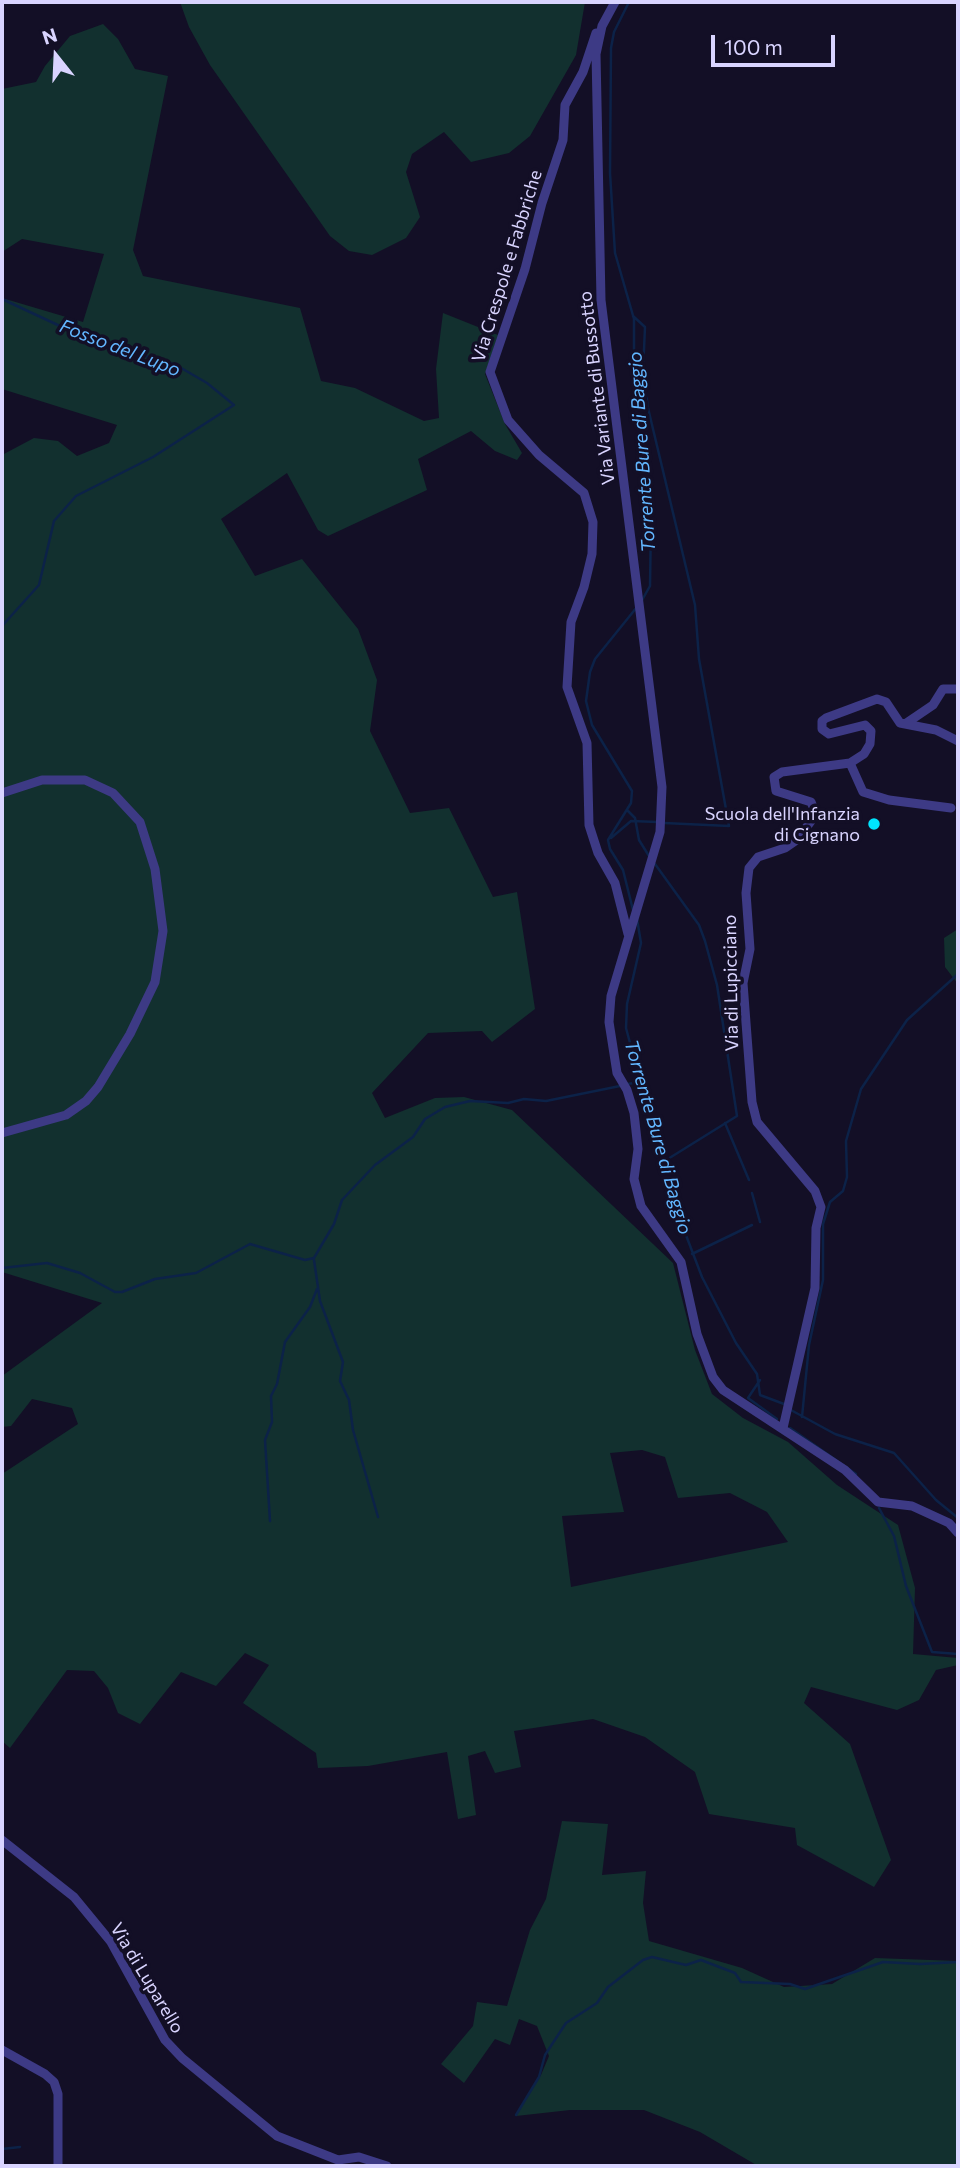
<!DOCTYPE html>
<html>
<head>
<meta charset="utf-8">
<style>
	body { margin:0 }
	#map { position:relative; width:960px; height:2168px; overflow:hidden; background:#130f26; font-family:Commissioner,sans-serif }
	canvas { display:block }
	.frame { position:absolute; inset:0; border:4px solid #d9d4ff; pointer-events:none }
	.north { position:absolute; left:21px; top:21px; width:70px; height:70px; -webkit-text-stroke:5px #130f26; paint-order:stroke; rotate:342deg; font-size:19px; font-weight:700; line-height:28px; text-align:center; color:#d9d4ff }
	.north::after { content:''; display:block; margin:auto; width:24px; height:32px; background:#d9d4ff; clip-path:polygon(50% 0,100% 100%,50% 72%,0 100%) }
	.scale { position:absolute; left:711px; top:35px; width:124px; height:32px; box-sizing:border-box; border:4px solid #d9d4ff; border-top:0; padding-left:9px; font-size:21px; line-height:24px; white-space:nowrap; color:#d9d4ff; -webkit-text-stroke:5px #130f26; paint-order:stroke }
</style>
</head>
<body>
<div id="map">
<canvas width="960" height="2168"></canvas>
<div class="frame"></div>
<div class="north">N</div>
<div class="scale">100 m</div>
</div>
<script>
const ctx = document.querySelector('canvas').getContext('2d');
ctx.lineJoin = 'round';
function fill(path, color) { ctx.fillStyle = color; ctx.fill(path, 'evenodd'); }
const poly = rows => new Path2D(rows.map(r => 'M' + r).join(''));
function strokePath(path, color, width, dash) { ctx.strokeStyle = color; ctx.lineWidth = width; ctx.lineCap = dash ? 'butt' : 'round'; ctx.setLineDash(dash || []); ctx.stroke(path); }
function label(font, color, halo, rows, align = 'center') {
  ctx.font = font + ' Commissioner,sans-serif'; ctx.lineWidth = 7; ctx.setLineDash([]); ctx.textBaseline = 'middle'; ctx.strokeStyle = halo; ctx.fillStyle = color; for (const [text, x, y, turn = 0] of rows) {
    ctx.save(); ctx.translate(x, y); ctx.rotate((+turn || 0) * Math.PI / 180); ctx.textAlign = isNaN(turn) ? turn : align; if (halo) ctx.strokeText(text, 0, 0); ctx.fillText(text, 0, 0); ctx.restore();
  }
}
fill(poly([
	[180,2,585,2,576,55,530,136,509,153,471,162,444,132,412,154,406,172,420,217,406,238,372,255,349,251,330,236,210,65,189,27],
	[103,24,118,39,135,69,168,76,133,250,143,276,300,308,321,381,355,388,424,421,439,418,436,369,443,313,498,335,485,374,505,424,522,453,517,460,495,451,471,431,418,459,427,490,328,536,318,530,287,473,221,519,255,576,302,559,358,629,377,680,370,731,410,813,449,808,493,897,517,892,535,1009,492,1042,482,1031,428,1033,372,1093,385,1118,435,1098,464,1097,512,1110,673,1263,695,1350,712,1394,743,1418,788,1442,837,1485,898,1525,915,1588,913,1654,958,1658,958,1665,936,1670,919,1700,897,1710,811,1687,804,1703,850,1744,891,1860,874,1887,797,1845,795,1828,709,1814,695,1772,645,1737,593,1719,514,1731,521,1767,495,1773,485,1751,468,1756,476,1815,458,1819,447,1752,368,1766,318,1768,316,1753,243,1703,269,1665,245,1653,216,1686,181,1672,140,1724,118,1713,108,1688,94,1671,67,1670,10,1748,2,1741,2,1474,78,1424,72,1408,32,1399,11,1426,2,1427,2,1376,102,1303,2,1272,2,455,34,438,58,441,77,456,109,443,117,425,2,389,2,298,83,322,104,254,22,239,2,252,2,89,36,82,45,66,70,36],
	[642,1450,665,1457,678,1498,730,1493,767,1512,788,1542,571,1587,562,1516,624,1512,610,1453],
	[958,929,958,984,945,967,944,938],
	[562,1821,608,1824,602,1875,646,1871,643,1903,649,1941,742,1968,784,1987,832,1984,875,1958,958,1961,958,2166,758,2166,700,2132,644,2110,570,2110,516,2116,541,2075,549,2056,537,2026,519,2019,510,2045,495,2039,464,2083,441,2064,473,2026,477,2002,507,2006,530,1930,546,1899]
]), '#12302f');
strokePath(poly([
	[629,2,614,32,611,48,610,173,615,253,634,319,634,395,651,520,650,586,641,602],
	[2,299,90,340,176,365,207,383,234,405,153,457,76,496,54,521,39,585,2,626],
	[633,316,645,327,643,372,648,408,695,605,699,659,729,826,664,823],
	[627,810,635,818,639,840,649,856],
	[611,838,631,821,658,822],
	[655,864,699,925,705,941,717,985,737,1116,663,1162],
	[633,910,623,870,610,849,608,840,631,803,632,791,592,725,586,701,590,672,595,659,637,607],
	[637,919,641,943,627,1004,626,1028,671,1196,702,1277,736,1343,757,1374,760,1395,784,1404],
	[627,1084,641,1082],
	[725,1123,749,1180],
	[752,1193,760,1222],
	[692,1254,752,1225],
	[314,1258,334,1224,342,1200,375,1165,413,1137,425,1119,445,1107,470,1101,508,1103,524,1099,546,1101,620,1086],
	[314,1260,320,1301,343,1362,340,1381,349,1400,353,1430,378,1517],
	[2,1268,47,1263,80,1273,115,1292,122,1292,155,1279,196,1273,250,1244,305,1260,314,1258],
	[760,1380,748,1398,777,1419],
	[789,1409,835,1434,894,1453,936,1500,958,1518],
	[802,1417,809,1345,823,1280,823,1224,830,1202,843,1191,847,1177,846,1141,861,1089,907,1020,958,974],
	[790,1428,856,1474],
	[879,1508,894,1536,906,1586,932,1652,958,1654],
	[270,1521,265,1440,272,1422,271,1396,277,1384,285,1342,310,1307,317,1289],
	[516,2115,539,2077,545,2055,566,2023,597,2003,608,1987,643,1960,652,1957,686,1965,701,1960,735,1973,741,1982,790,1984,805,1989,883,1962,920,1964,958,1962],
	[2,2149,20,2147]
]), '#0c2248', 2.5);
strokePath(poly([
	[615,2,602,26,596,54,601,300,662,787,660,832,611,996,609,1022,617,1073,627,1090,634,1113,638,1149,634,1179,641,1206,681,1262,697,1334,713,1377,723,1390,845,1470,878,1502,912,1506,949,1523,958,1533],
	[596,33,583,72,565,105,563,140,542,203,525,269,490,372,508,420,539,455,584,493,593,522,592,554,584,587,571,622,567,687,587,743,589,825,598,853,615,883,628,934],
	[905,724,933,705,943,689,958,689],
	[850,763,863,792,889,800,951,808],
	[2,793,42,780,85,780,113,793,140,822,155,869,163,931,155,982,130,1034,98,1087,86,1101,66,1115,2,1133],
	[783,1428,815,1288,816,1228,821,1207,815,1191,757,1122,752,1102,743,983,750,949,746,893,749,868,758,857,785,848,798,839,816,814,811,802,776,791,774,777,782,772,850,763,864,754,870,744,871,731,865,725,829,734,822,729,822,721,826,718,877,699,886,702,900,723,936,730,958,741],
	[2,1840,74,1897,111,1942,165,2040,182,2058,277,2136,338,2160,359,2157,387,2166],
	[2,2050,45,2074,54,2082,58,2094,58,2166]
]), '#3d3a85', 9);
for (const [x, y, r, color] of [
	[874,824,7,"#00e5ff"]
]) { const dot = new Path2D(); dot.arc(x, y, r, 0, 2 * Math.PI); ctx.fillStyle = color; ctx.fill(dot); strokePath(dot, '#130f26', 2.5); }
label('18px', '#d9d4ff', '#130f26', [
	["Via Crespole e Fabbriche",507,266,-73],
	["Via Variante di Bussotto",597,388,-97],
	["Via di Lupicciano",731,983,-91],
	["Via di Luparello",147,1978,59]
]);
label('18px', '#d9d4ff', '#130f26', [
	["Scuola dell'Infanzia",860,814],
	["di Cignano",860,835]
], 'right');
label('italic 19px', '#62b6ff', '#130f26', [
	["Fosso del Lupo",120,348,21],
	["Torrente Bure di Baggio",642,452,-94],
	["Torrente Bure di Baggio",658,1137,74]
]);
</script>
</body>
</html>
